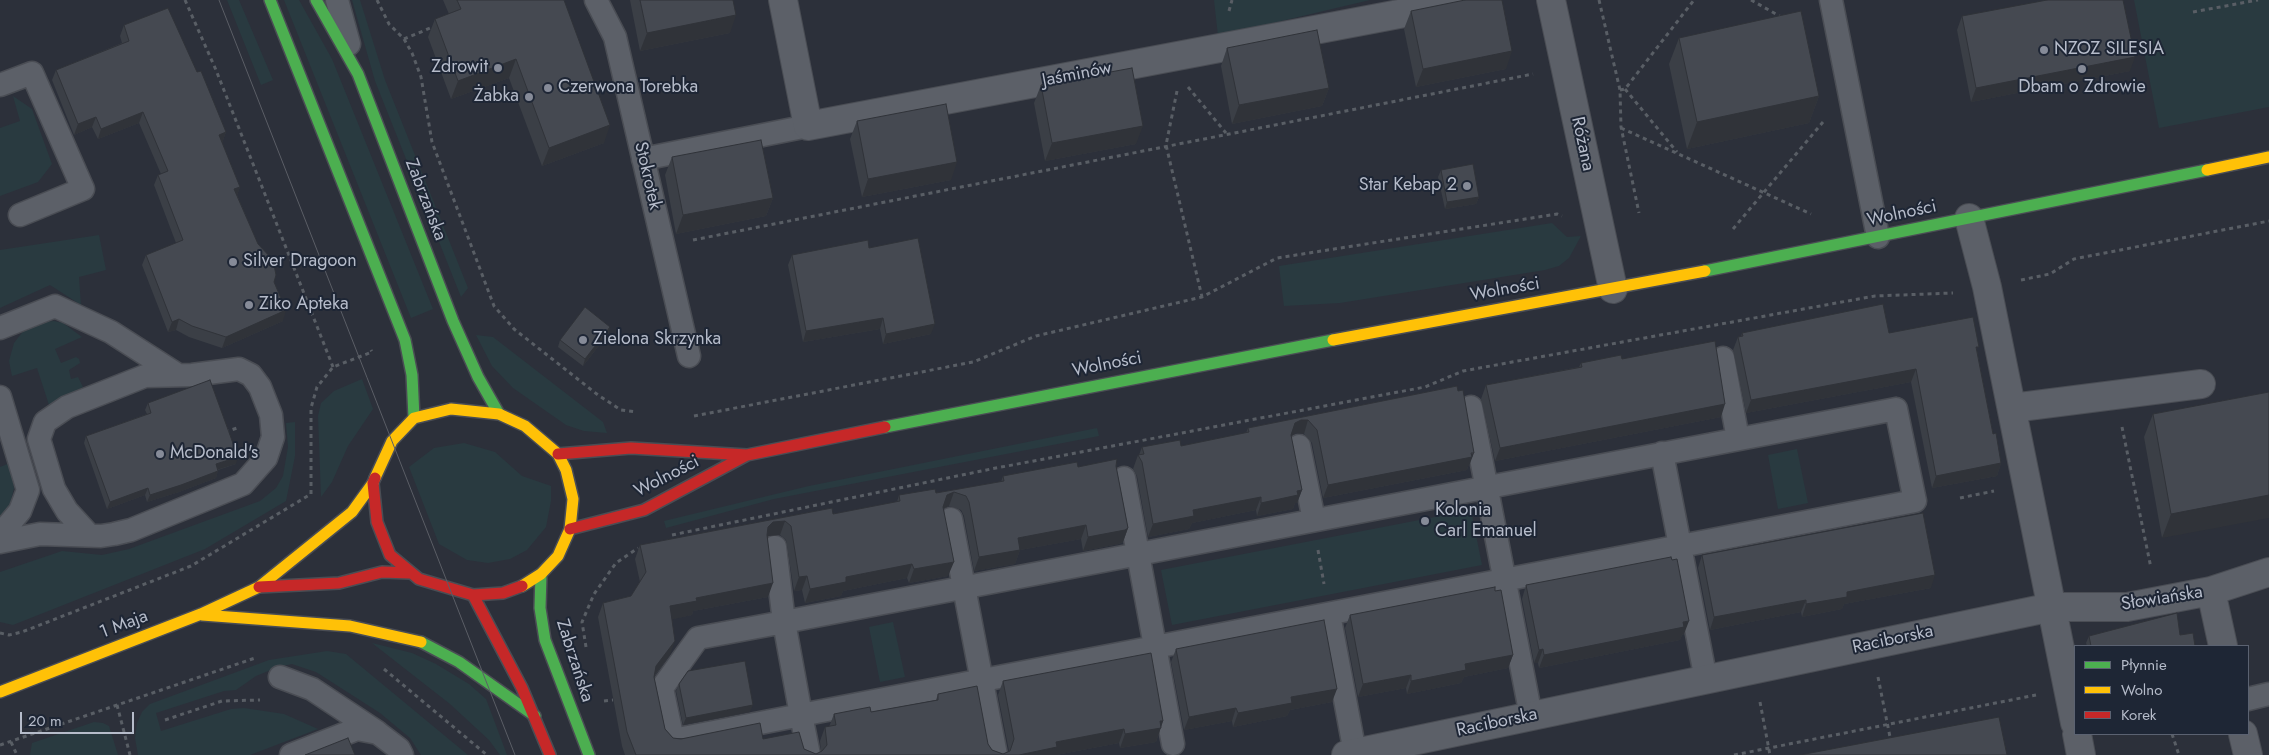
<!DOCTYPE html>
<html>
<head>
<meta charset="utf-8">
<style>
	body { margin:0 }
	#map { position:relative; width:2269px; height:755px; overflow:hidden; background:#2c303a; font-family:Jost,sans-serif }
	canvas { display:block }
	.legend { position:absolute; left:2074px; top:645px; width:175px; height:90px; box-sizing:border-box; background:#1e2635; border:1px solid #5b6271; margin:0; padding:6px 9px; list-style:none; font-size:15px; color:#b6bcca }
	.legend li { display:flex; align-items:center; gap:10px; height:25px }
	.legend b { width:25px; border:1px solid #5b6271 }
	.scale { position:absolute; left:20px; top:712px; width:114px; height:22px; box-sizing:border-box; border:2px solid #b6bcca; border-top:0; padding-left:6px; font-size:15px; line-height:18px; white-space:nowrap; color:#b6bcca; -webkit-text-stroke:4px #1e2635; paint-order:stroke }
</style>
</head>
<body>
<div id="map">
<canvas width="2269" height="755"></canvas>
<ul class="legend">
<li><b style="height:6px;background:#4caf50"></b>Płynnie</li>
<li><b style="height:6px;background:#ffc107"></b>Wolno</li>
<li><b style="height:6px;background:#c62828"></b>Korek</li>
</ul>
<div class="scale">20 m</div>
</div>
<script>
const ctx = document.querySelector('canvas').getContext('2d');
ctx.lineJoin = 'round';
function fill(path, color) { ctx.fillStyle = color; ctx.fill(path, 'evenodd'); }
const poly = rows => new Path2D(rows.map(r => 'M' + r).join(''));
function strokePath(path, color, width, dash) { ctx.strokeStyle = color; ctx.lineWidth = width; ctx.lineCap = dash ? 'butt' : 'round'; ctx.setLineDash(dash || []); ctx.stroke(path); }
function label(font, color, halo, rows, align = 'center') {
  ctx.font = font + ' Jost,sans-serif'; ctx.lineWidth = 4; ctx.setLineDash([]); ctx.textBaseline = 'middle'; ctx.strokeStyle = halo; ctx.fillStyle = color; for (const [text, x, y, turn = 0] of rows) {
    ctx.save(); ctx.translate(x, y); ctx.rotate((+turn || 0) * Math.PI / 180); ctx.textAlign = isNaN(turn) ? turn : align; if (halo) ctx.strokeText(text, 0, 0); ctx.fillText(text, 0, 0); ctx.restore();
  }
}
fill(poly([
	[227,0,239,0,273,80,261,85],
	[284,0,299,0,332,59,433,309,411,318],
	[352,0,360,0,385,80,468,288,461,297,375,81],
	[1214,0,1370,0,1218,36],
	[2134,0,2269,0,2269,107,2159,128],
	[13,96,32,109,52,164,38,182,0,196,0,128,20,121],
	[1552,223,1567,237,1581,236,1569,258,1559,266,1545,270,1340,303,1284,306,1279,266],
	[99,235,106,270,79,277,81,305,50,285,0,308,0,250],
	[54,321,63,323,82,337,55,349,61,363,76,357,79,359,80,363,69,370,71,379,78,377,83,387,49,405,37,368,12,376,9,361,14,343,24,330,43,322],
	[476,335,493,337,603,422,607,433,584,431,566,425,513,388,492,366],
	[362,379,373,409,348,446,332,482,321,497,318,416,321,403,334,391],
	[295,422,295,456,286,501,205,549,13,625,0,622,0,572,62,551,102,555,129,549,260,501,276,488,283,476,288,447,286,423],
	[1097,428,1099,436,774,499,666,528,664,521,809,486],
	[464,443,495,452,522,476,551,486,551,501,546,527,527,550,510,559,488,563,467,560,439,544,409,467,434,448],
	[1797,449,1808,503,1778,509,1768,455],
	[10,463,14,488,9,508,0,516,0,467],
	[1471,510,1482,565,1172,625,1161,570],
	[893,622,905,677,880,682,869,627],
	[372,643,412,653,436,664,469,684,486,699,507,755,500,755,489,740,450,704],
	[327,651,346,654,468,755,421,755,410,738,380,713,316,672,292,664,278,667,256,676,236,690,224,691,156,713,161,731,231,709,244,708,284,714,318,729,250,755,138,755,135,738,137,723,142,712,150,704,269,660],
	[94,722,103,723,109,726,118,755,30,755,32,743]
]), '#293a40');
const lane = poly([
	[337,0,349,44],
	[596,0,615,37,689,356],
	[1831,0,1878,237],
	[0,85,32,73,83,189,20,215],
	[643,159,808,126],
	[0,328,55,306,111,332,178,375],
	[1723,358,1738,439],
	[0,397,28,490,20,511,0,535],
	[1471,407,1531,716],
	[1896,409,1915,501,801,715,784,622,1896,409],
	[1299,446,1314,520],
	[1662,453,1706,680],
	[1124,478,1173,744],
	[951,519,996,755],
	[0,542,40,534,101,536,114,534,131,530,243,484,266,458,273,437,271,415,260,387,251,375,239,369,192,375,145,376,67,407,45,422,39,439,54,489,67,511,89,535],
	[775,547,784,622,698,638,662,688,673,740,801,715,809,755],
	[1329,614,1355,753],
	[280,677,312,689,377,732],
	[2248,699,2269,694],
	[291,755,357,729,378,733,399,749,402,755]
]);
const street = poly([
	[783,0,808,126,1473,0],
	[1551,0,1613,289],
	[1969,218,1987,287,2075,723],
	[2012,408,2201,384],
	[2211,591,2223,646],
	[2077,734,2081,755],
	[2243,734,2248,755],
	[1346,755,2052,607,2127,607,2211,591,2269,572]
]);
const fast = poly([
	[270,0,405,340,412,375,414,418],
	[316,0,358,74,453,321,478,377,499,414],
	[1705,271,2207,170],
	[885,427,1333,340],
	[541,574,540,608,545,640,589,755],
	[421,642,459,662,535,716]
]);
const slow = poly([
	[2207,170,2269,157],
	[1333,340,1705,271],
	[451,409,499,414,525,426,558,454,566,470,573,499,570,529,558,556,541,574,522,586],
	[375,478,392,441,414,418,451,409],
	[202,615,350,626,421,642],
	[0,692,201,614,259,587,352,512,373,483]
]);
const jam = poly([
	[558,454,631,448,747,455,885,427],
	[375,478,373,483,377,522,390,555,419,579,473,595,503,593,522,586],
	[570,529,644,510,747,455],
	[259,587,339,583,382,572,410,573],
	[473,595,522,688,550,755]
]);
strokePath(lane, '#4a4d54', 25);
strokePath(street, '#4a4d54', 30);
strokePath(fast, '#4a4d54', 14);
strokePath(slow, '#4a4d54', 14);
strokePath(jam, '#4a4d54', 14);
strokePath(poly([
	[185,0,216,70,333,367],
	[377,0,389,24,404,39,412,53,421,77,432,142,494,306,514,329,598,395,621,410,636,412],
	[1599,0,1620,90,1621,127,1639,213],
	[1751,0,1783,18],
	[1229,11,1232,0],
	[2193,12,2258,0],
	[404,39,435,26],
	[1188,87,1226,133],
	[1625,89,1677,152],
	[1620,90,1625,89,1694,0],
	[1177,91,1166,145,1202,297],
	[1621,128,1811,214],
	[1733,229,1823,122],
	[693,240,1533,74],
	[2021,280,2050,274,2074,259,2269,221],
	[694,416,973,362,1036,336,1202,297,1277,258,1557,214,1562,216],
	[2122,427,2151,568],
	[225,432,240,427],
	[1960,498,1994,491],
	[672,535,991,469,1425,387,1463,371,1875,296,1953,293],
	[1318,550,1324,584],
	[0,633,9,635,22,632,191,566,311,494,311,408,317,387,333,367,372,352,371,350],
	[586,647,582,622,594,594,616,563,638,548],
	[384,669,487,755],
	[1878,677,1891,742],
	[604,701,613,700],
	[1760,702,1770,755],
	[117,705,130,755],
	[165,720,222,701,260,700],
	[2172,734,2179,755],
	[11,742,17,755],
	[0,745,255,658],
	[1734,755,2036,695]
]), '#595e65', 3, [4, 4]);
strokePath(lane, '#5c6068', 22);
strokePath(street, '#5c6068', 28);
strokePath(fast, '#4caf50', 11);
strokePath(slow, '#ffc107', 11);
strokePath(jam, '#c62828', 11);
strokePath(poly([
	[219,0,515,755]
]), '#5b5e66', 1);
fill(poly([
	[443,0,564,0,604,143,542,166,509,78,451,99,428,37,435,19,449,14],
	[630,0,733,0,730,33,640,51],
	[1411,11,1506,69,1416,87,1404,29],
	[1962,16,2130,71,1971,102,1957,30],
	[124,25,197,72,226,132,222,143,240,187,237,195,274,282,283,321,222,348,189,337,176,330,168,332,142,265,146,255,176,243,154,185,158,175,161,174,139,123,98,139,92,127,74,135,52,80,56,70,122,43,120,36],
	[1679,38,1819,96,1809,123,1687,149,1669,64],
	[1227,48,1329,88,1322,106,1232,124,1221,66],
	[1041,85,1136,144,1045,161,1034,103],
	[857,121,951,180,862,197,850,139],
	[672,157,773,198,766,216,676,234,665,175],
	[1441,170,1479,197,1476,204,1445,209,1438,177],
	[869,248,931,334,883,344,880,329,803,342,788,265,792,255],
	[610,327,608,334,583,366,558,347,560,340],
	[1742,333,1889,333,1977,351,1993,434,2001,463,1997,476,1932,488,1911,382,1746,413,1733,350,1738,337,1741,337],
	[1622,359,1721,417,1495,461,1481,399,1486,385,1579,367,1581,363],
	[1457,386,1469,466,1468,466,1467,470,1323,498,1312,443,1304,434,1296,433,1291,436,1302,490,1297,503,1295,503,1293,509,1257,516,1256,510,1192,523,1189,529,1148,537,1137,476,1133,469,1138,455,1139,455,1142,447,1181,446,1246,433,1248,428],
	[2269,392,2162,538,2144,437,2153,414],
	[148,403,236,464,218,470,216,478,179,492,147,502,145,495,107,509,84,443,86,436,147,414,145,410],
	[1116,466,1128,528,1123,542,1119,544,1083,551,1081,539,1020,550,1015,564,974,571,964,516,961,510,949,506,944,509,948,576,909,583,907,578,843,591,841,596,805,603,802,590,794,591,786,540,780,535,768,536,768,597,693,611,692,615,672,619,670,655,654,677,665,729,673,738,763,739,804,749,816,754,821,752,820,741,825,727,829,727,834,714,871,712,936,700,938,694,988,744,992,750,1003,754,1009,751,998,695,1003,681,1163,721,1156,742,1120,748,1119,743,1056,755,625,755,622,746,598,617,603,603,631,596,640,582,635,559,640,545,832,508,833,514,897,502,899,495,936,493,1001,482,1003,476,1078,467],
	[1702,555,1931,588,1844,604,1842,609,1802,617,1801,612,1710,630,1698,568],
	[1526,585,1684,634,1682,635,1680,640,1539,668,1538,663,1534,663,1522,599],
	[1350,615,1513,655,1508,668,1464,677,1461,683,1407,694,1406,688,1358,697,1345,628],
	[2180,635,2195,646,2087,646,2086,643,2089,636],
	[1176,649,1332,702,1290,710,1287,716,1233,727,1232,721,1184,730,1171,662],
	[679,684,750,712,683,725,676,691]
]), '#3b3f46');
fill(poly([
	[736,15,730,33,640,51,647,33],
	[1512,51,1506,69,1416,87,1423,69],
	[2135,57,2130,71,1971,102,1976,88],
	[516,59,509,78,451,99,458,81],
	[1329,88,1322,106,1232,124,1239,105],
	[1819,96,1809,123,1687,149,1697,122],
	[143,112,139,123,98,139,101,129],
	[96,117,92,127,74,135,78,124],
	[610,125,604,143,542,166,549,148],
	[1143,126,1136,144,1045,161,1052,143],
	[226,132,222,143,215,146,219,135],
	[957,162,951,180,862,197,868,179],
	[240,187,236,198,234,189],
	[1479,197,1476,204,1445,209,1447,202],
	[773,198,766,216,676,234,683,215],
	[286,310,283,321,222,348,226,337],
	[883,318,880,329,803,342,806,331],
	[179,319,176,330,168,332,172,322],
	[935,324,931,334,883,344,886,334],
	[610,327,608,334,583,366,585,359],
	[1916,369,1911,382,1746,413,1751,400],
	[1725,404,1721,417,1495,461,1500,448],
	[1301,420,1308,420,1304,434,1296,433,1290,437,1295,423],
	[1474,453,1469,466,1468,466,1467,470,1323,498,1328,485],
	[238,457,236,464,213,471,216,464],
	[2001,463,1997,476,1932,488,1936,476],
	[218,471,216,478,179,492,147,502,150,495],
	[148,488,145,495,107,509,110,502],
	[1302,490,1297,503,1295,503,1293,509,1257,516,1261,503],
	[954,492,949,506,942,509,947,495],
	[2269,493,2269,518,2162,538,2171,514],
	[1261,497,1256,510,1192,523,1189,529,1148,537,1153,524,1193,510],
	[785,521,780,535,768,536,763,541,768,527,773,522],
	[1086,525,1081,539,1020,550,1015,564,974,571,979,557,1018,538],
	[1128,528,1123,542,1119,544,1083,551,1088,537],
	[954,562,948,576,909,583,914,569],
	[912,564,907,578,843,591,841,596,805,603,810,589,846,577],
	[1935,575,1931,588,1844,604,1842,609,1802,617,1806,604,1847,592],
	[807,576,802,590,794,591,799,577],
	[773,583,768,597,693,611,692,615,665,621,670,606,696,598],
	[1806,600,1801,612,1710,630,1714,617],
	[1689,621,1684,634,1682,635,1680,640,1539,668,1544,655],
	[675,641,670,655,651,680,656,666],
	[1543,649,1538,663,1534,663,1539,650],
	[1513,655,1508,668,1464,677,1461,683,1407,694,1411,681,1465,664],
	[1411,675,1406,688,1358,697,1363,684],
	[1337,689,1332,702,1290,710,1287,716,1233,727,1238,713,1291,697],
	[753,705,750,712,683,725,686,718],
	[1236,708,1232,721,1184,730,1189,717],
	[1160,721,1163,721,1156,742,1120,748,1125,734],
	[1124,729,1119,743,1056,755,1019,755,1056,742]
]), '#303339');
const building = poly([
	[457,0,564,0,610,125,549,148,516,59,458,81,435,19,461,9,457,0],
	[640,0,733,0,736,15,647,33,640,0],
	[1465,0,1502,0,1512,51,1423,69,1411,11,1465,0],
	[2047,0,2123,0,2135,57,1976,88,1962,16,2047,0],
	[168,8,197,72,201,71,226,132,219,135,240,187,234,189,258,244,273,260,276,275,274,282,286,310,226,337,192,326,179,319,172,322,146,255,183,240,158,175,168,171,143,112,101,129,96,117,78,124,56,70,129,41,124,25,168,8],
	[1801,11,1819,96,1697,122,1679,38,1801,11],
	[1317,30,1329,88,1239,105,1227,48,1317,30],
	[1132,68,1143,126,1052,143,1041,85,1132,68],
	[946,104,957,162,868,179,857,121,946,104],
	[761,140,773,198,683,215,672,157,761,140],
	[1473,164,1479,197,1447,202,1441,170,1473,164],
	[918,238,935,324,886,334,883,318,806,331,792,255,868,240,869,248,918,238],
	[1883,304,1889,333,1973,317,1979,347,1976,347,1993,434,1996,433,2001,463,1936,476,1916,369,1751,400,1738,337,1743,336,1742,333,1883,304],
	[585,307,610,327,585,359,560,340,585,307],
	[1715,341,1725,404,1500,448,1486,385,1582,367,1581,363,1621,355,1622,359,1715,341],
	[210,380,238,457,216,464,218,471,181,485,150,495,148,488,110,502,86,436,151,413,148,403,210,380],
	[1457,386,1458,391,1463,390,1474,453,1471,453,1472,457,1328,485,1317,430,1308,420,1301,420,1295,423,1291,435,1302,490,1297,491,1298,495,1261,503,1261,497,1193,510,1194,516,1153,524,1142,462,1138,455,1144,454,1142,447,1180,440,1181,446,1249,432,1248,428,1457,386],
	[2269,392,2269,495,2171,514,2153,414,2269,392],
	[1117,459,1116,466,1128,528,1125,530,1088,537,1086,525,1018,538,1020,550,979,557,969,502,966,496,954,492,947,495,943,507,954,562,914,569,912,564,846,577,846,582,810,589,807,576,799,577,791,526,785,521,773,522,768,527,767,535,773,583,696,598,697,601,670,606,675,641,656,666,654,677,665,729,673,738,681,739,760,723,763,739,799,732,804,749,816,754,822,751,827,745,825,727,836,725,834,714,870,707,871,712,938,700,938,694,977,686,988,744,992,750,1003,754,1010,751,1014,739,1003,681,1151,653,1163,721,1160,721,1161,728,1125,734,1124,729,1056,742,1057,747,1019,755,636,755,627,732,603,603,631,596,646,572,640,545,832,508,833,514,900,501,899,495,935,489,936,493,1004,481,1003,476,1077,462,1078,467,1117,459],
	[1923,513,1935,575,1847,592,1847,597,1806,604,1806,600,1714,617,1702,555,1923,513],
	[1671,557,1672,560,1677,559,1689,621,1683,622,1684,627,1544,655,1543,649,1539,650,1526,585,1671,557],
	[1495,587,1495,591,1501,590,1513,655,1465,664,1466,670,1411,681,1411,675,1363,684,1350,615,1495,587],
	[2177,613,2180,635,2193,633,2195,646,2091,646,2089,636,2177,613],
	[1324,620,1337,689,1291,697,1292,703,1238,713,1236,708,1189,717,1176,649,1324,620],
	[745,661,753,705,686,718,679,684,688,671,745,661],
	[1999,717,2007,755,1800,755,1999,717],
	[348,738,355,755,305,755,348,738]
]);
fill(building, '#454951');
strokePath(building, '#303339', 1);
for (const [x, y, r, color] of [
	[2044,50,5,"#868b98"],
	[498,68,5,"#868b98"],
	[2082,69,5,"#868b98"],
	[548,88,5,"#868b98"],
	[529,97,5,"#868b98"],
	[1467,186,5,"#868b98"],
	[233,262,5,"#868b98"],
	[249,305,5,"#868b98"],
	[583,340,5,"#868b98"],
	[160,454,5,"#868b98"],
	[1425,521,5,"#868b98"]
]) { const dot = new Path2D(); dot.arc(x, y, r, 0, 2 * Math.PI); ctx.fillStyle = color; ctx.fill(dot); strokePath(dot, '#1e2635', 2); }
label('18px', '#b6bcca', '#1e2635', [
	["NZOZ SILESIA",2054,50],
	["Zdrowit",488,68,"right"],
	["Czerwona Torebka",558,88],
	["Dbam o Zdrowie",2082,88,"center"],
	["Żabka",519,97,"right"],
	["Star Kebap 2",1457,186,"right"],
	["Silver Dragoon",243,262],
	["Ziko Apteka",259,305],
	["Zielona Skrzynka",593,340],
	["McDonald's",170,454],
	["Kolonia",1435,511],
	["Carl Emanuel",1435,532]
], 'left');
label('18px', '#b6bcca', '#1e2635', [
	["Jaśminów",1077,75,-11],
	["Różana",1582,144,78],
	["Stokrotek",647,176,77],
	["Zabrzańska",425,200,69],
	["Wolności",1902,214,-12],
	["Wolności",1505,290,-10],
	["Wolności",1107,365,-11],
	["Wolności",667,477,-27],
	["Słowiańska",2162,599,-9],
	["1 Maja",124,625,-21],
	["Raciborska",1893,640,-12],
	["Zabrzańska",574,661,72],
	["Raciborska",1497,723,-12]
]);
</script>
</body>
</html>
